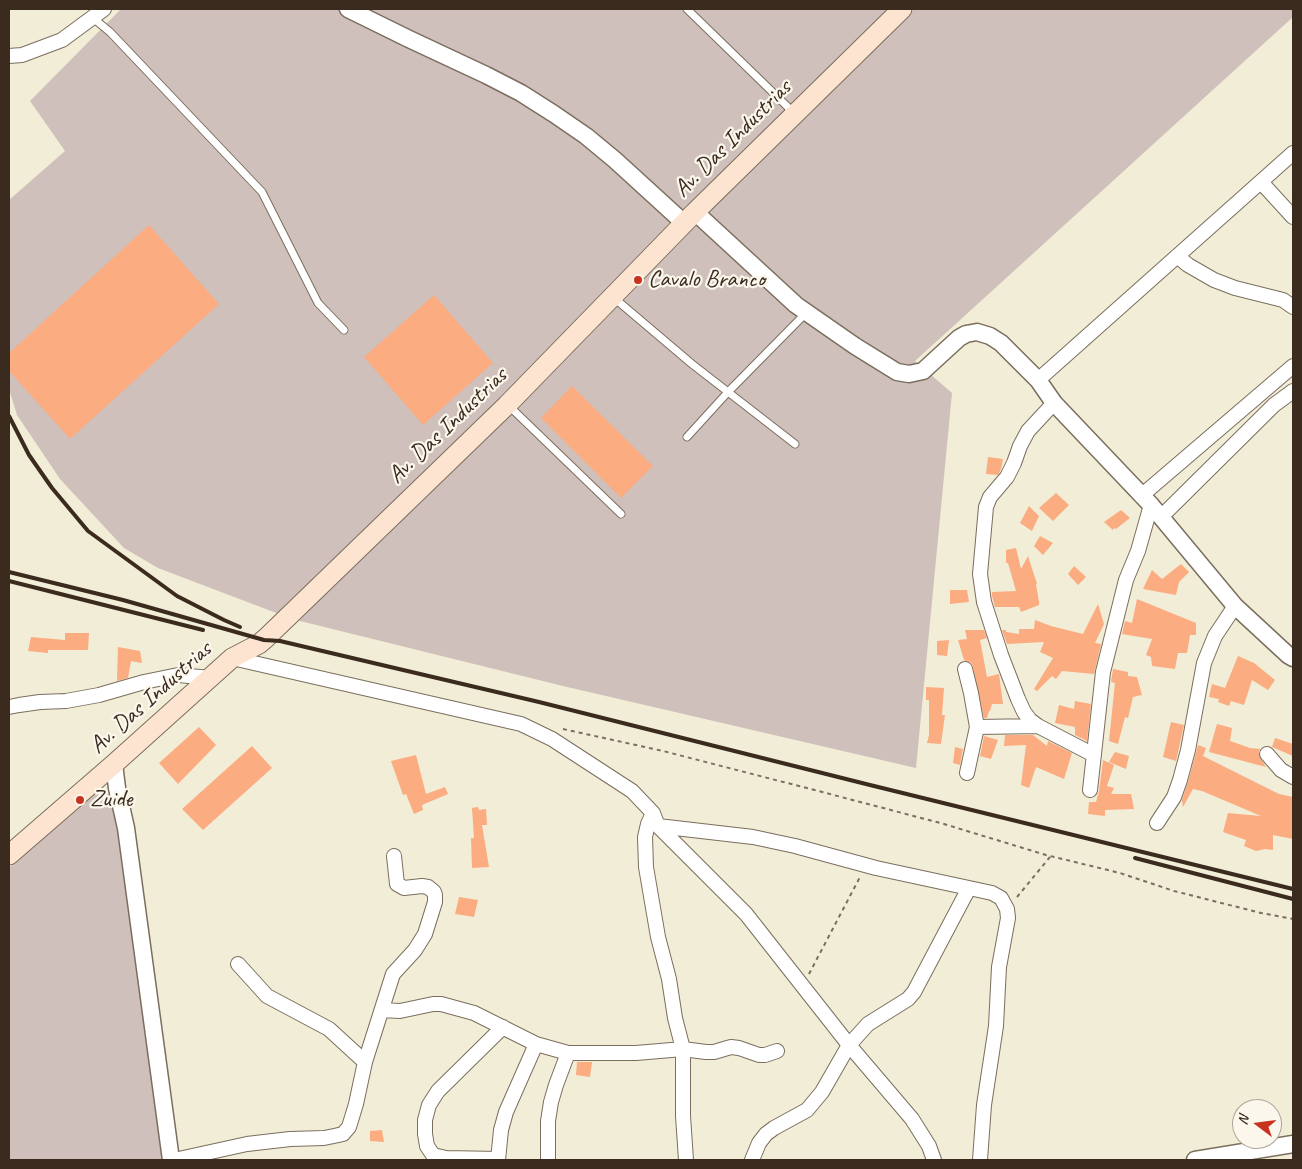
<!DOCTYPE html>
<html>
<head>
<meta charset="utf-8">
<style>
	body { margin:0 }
	#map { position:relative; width:1302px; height:1169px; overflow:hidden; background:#f2edd6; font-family:Caveat,sans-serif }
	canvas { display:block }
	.frame { position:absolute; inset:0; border:10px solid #3b2a1e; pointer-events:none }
	.north { position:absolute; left:1232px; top:1099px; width:50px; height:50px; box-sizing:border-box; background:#fbf7ec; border:1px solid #aea59a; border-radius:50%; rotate:285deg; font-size:14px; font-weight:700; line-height:20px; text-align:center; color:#3b2a1e }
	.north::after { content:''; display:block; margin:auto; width:18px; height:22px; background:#c8321e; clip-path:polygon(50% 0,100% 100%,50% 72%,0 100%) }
</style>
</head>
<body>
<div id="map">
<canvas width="1302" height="1169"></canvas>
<div class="frame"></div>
<div class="north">N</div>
</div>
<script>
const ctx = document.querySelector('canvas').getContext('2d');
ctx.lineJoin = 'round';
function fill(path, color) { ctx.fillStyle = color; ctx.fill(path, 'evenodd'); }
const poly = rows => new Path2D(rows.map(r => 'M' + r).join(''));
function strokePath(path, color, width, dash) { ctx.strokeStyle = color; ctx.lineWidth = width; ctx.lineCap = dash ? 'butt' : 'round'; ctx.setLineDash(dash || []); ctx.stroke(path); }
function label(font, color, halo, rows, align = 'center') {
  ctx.font = font + ' Caveat,sans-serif'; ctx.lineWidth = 4.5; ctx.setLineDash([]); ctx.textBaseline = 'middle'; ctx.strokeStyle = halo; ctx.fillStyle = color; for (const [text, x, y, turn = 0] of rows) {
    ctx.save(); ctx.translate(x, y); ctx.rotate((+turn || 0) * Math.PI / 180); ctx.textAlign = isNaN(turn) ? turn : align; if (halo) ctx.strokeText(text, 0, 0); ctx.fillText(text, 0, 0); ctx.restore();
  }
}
fill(poly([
	[121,9,1293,9,1293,17,915,361,952,393,916,768,563,686,292,619,158,568,124,548,60,479,17,415,9,389,9,200,65,151,30,101],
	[111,794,117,802,166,1160,9,1160,9,868,91,795]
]), '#cfc0bb');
fill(poly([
	[149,225,219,304,70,439,9,371,9,353],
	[434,295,493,363,423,425,364,357],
	[572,386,653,466,621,498,541,418],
	[988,457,1003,459,1001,469,998,475,986,474],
	[1056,493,1069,505,1053,521,1039,508],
	[1029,506,1039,516,1032,531,1020,523],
	[1121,510,1130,518,1116,529,1114,528,1113,530,1104,522],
	[1040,536,1053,543,1043,555,1034,546],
	[1016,548,1021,569,1028,556,1037,584,1036,584,1039,602,1039,605,1021,612,1019,607,995,607,992,596,992,592,1016,591,1008,563,1006,563,1006,550],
	[1181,564,1189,572,1179,582,1176,595,1143,589,1152,570,1162,579],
	[1074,566,1086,577,1078,585,1068,574],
	[950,590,967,590,969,602,950,604],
	[1137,599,1196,623,1196,635,1190,635,1187,653,1178,653,1175,669,1152,666,1151,657,1146,655,1152,639,1122,634,1125,621,1132,623],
	[1098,604,1104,624,1095,643,1101,644,1094,674,1062,671,1056,679,1052,676,1037,691,1034,689,1053,658,1040,652,1044,642,1007,644,1002,630,1006,630,1006,632,1019,634,1019,629,1034,629,1035,620,1051,626,1083,634],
	[965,630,984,630,987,638,980,640,987,677,999,674,1003,704,992,704,990,711,989,711,987,718,984,718,973,667,971,663,964,660,958,640,967,639],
	[65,633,89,633,88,650,48,650,48,653,28,651,31,637,65,640],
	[949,640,947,656,937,655,937,641],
	[118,647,140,651,142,663,131,661,128,678,117,681],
	[1238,656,1254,663,1275,680,1268,690,1252,680,1244,705,1231,701,1229,706,1218,702,1219,699,1209,697,1212,684,1225,688],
	[1113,669,1128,672,1128,676,1137,677,1142,695,1133,697,1128,718,1125,717,1118,744,1109,741,1115,683,1111,682],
	[926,687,944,688,942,715,945,715,941,744,927,743,929,735,929,700,926,700],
	[1075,701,1091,704,1087,741,1075,735,1075,727,1055,723,1059,705,1074,709],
	[1171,722,1184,725,1176,761,1163,757],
	[1217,724,1232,728,1230,741,1250,748,1260,749,1259,752,1259,756,1266,767,1209,752],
	[199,727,216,745,178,784,159,763],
	[1005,735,1033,735,1047,746,1048,741,1072,753,1064,779,1036,767,1029,788,1021,785,1026,745,1004,746],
	[984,736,998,740,991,759,980,756],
	[1275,738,1293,744,1293,756,1272,747],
	[1198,745,1206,748,1203,756,1279,794,1293,797,1293,839,1273,835,1273,850,1265,849,1256,851,1244,846,1246,840,1223,832,1228,813,1261,816,1202,791,1193,789,1183,807,1182,800,1188,782],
	[252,746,272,768,203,830,182,809],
	[955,747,963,749,960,765,953,763],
	[1115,752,1129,756,1126,769,1109,762],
	[416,755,426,794,445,787,448,794,422,805,423,810,414,814,406,794,403,795,391,761],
	[1103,760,1114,765,1107,786,1114,788,1111,794,1131,794,1134,809,1105,810,1105,816,1088,814,1089,802,1096,802,1099,791],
	[478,807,479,810,486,809,487,825,482,825,489,867,472,868,471,838,474,838,472,808],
	[459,897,478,900,474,917,455,914],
	[577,1062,592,1062,590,1077,576,1075],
	[382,1130,384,1142,370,1141,370,1131]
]), '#fbac81');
const service = poly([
	[687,9,794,113],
	[93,18,110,32,262,192,318,303,344,330],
	[613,297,692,364,795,444],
	[508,405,621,514],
	[687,437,728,392,806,313]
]);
const minor = poly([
	[9,56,22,55,62,40,104,9],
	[1261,182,1293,217],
	[1177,256,1188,265,1214,280,1235,288,1283,300,1293,307],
	[1038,380,1293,153],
	[1054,403,1028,431,1020,446,1014,463,1007,477,990,497,986,507,980,574,984,602,1001,655,1018,699,1024,712,1030,720,1038,726,1094,755],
	[1141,496,1293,366],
	[1161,517,1274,405,1293,391],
	[232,658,521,724,552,739,632,791,653,813,658,826,746,914,849,1045,912,1119,929,1146,934,1160],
	[965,669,971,693,977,727,967,773],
	[9,707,19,705,40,702,66,701,99,695,144,682,178,675,211,678],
	[977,727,1038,726],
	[1267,754,1281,770,1293,777],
	[1090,790,1103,672,1126,580,1138,551,1151,505],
	[653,813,648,824,645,837,646,867,658,937,669,979,675,1018,683,1049,683,1116,686,1160],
	[1157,823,1174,797,1180,780,1188,750,1204,663,1215,636,1235,606],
	[658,826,753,837,795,846,876,868,969,888,992,893,1001,898,1007,909,1008,918,999,967,996,1026,984,1105,980,1160],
	[238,964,267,996,329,1029,365,1062],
	[382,1010,400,1011,433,1004,441,1004,474,1013,536,1044,568,1053,636,1053,683,1049,706,1052,714,1052,731,1047,739,1048,759,1055,765,1055,777,1051],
	[498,1159,446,1158,433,1155,427,1146,425,1134,425,1120,429,1105,438,1091,503,1027],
	[174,1160,247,1144,290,1139,324,1138,334,1136,343,1134,349,1127,356,1104,365,1062,393,974,415,950,425,934,435,902,435,895,434,892,428,887,422,886,404,888,397,884,394,856],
	[498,1160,501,1130,506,1112,536,1044],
	[548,1160,548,1121,551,1102,556,1085,568,1053],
	[752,1160,759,1143,766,1134,774,1128,807,1110,822,1092,849,1045,868,1024,908,999,914,992,969,888]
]);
const tertiary = poly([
	[348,9,409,39,486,75,521,93,554,114,586,136,615,160,684,223],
	[695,212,796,305,855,346,897,372,909,374,923,371,959,338,966,334,977,332,990,336,1001,343,1038,380,1054,403,1151,505,1235,606,1288,655,1293,658],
	[114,764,117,788,126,828,171,1160],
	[1195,1160,1293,1144]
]);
const secondary = poly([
	[9,855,114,764,232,658,259,644,266,638,507,405,695,212,902,9]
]);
strokePath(service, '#7b6e5e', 9);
strokePath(minor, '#7b6e5e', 16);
strokePath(tertiary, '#7b6e5e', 19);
strokePath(secondary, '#7b6e5e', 21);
strokePath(poly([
	[563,729,663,751,826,793,944,824,1046,855,1120,873,1174,891,1261,913,1293,919],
	[1017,897,1050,857],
	[809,974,860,877]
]), '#7b6e5e', 2, [4, 4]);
strokePath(service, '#fff', 7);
strokePath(minor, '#fff', 14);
strokePath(tertiary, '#fff', 16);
strokePath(secondary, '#fde4d0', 19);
strokePath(poly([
	[9,416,29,455,52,488,88,531,177,596,224,620,240,627],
	[9,572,123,600,264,640,280,641,539,702,870,785,1293,889],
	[9,581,203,630],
	[1135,858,1293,899]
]), '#3b2a1e', 4);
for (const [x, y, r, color] of [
	[638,280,5,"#c8321e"],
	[80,800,5,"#c8321e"]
]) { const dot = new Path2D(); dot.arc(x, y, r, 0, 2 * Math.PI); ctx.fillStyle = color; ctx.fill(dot); strokePath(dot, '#fbf7ec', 2); }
label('24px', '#3b2a1e', '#fbf7ec', [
	["Av. Das Industrias",733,139,-45],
	["Av. Das Industrias",448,426,-44],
	["Av. Das Industrias",151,698,-42]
]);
label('24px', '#3b2a1e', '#fbf7ec', [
	["Cavalo Branco",648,280],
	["Zuide",90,800]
], 'left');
</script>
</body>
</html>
